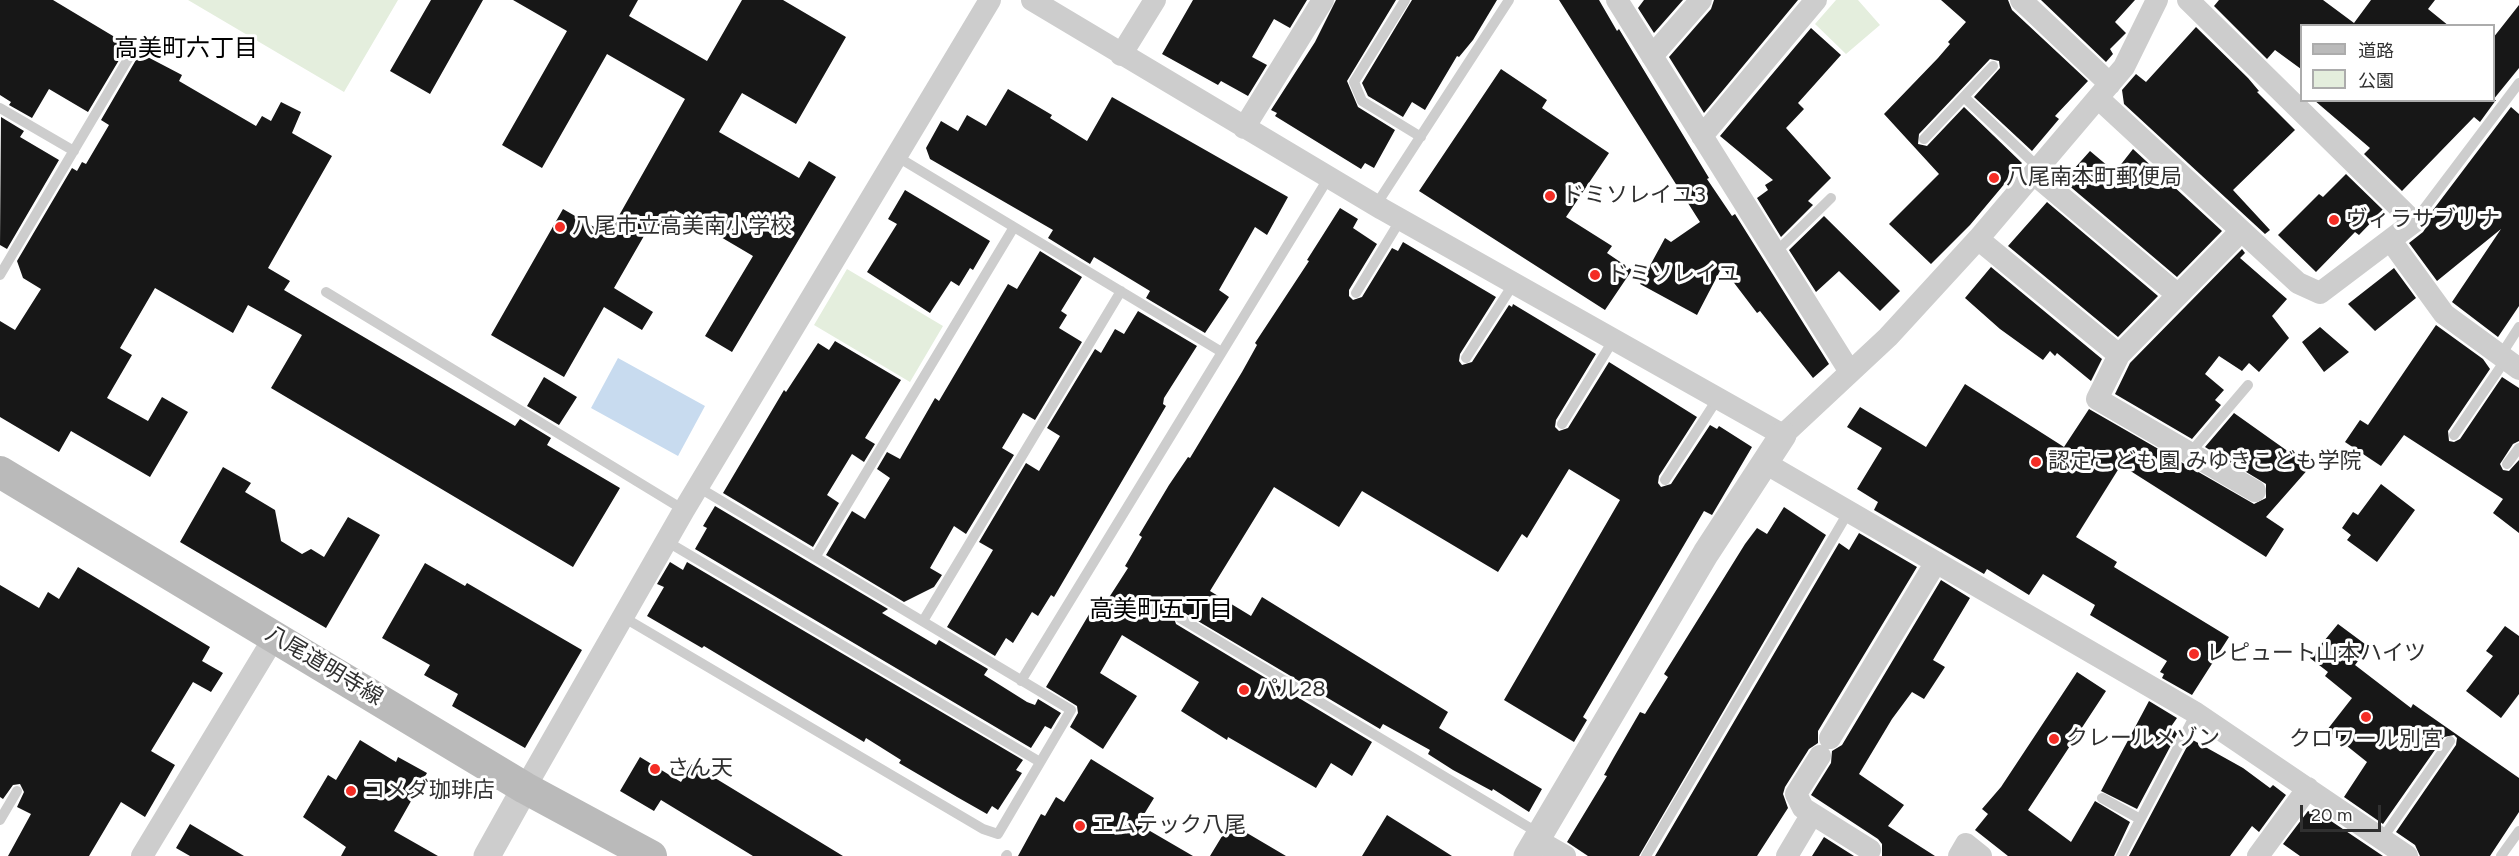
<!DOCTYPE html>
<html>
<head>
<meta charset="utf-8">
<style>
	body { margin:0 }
	#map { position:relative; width:2519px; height:856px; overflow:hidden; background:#fff; font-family:Figtree,"Noto Sans JP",sans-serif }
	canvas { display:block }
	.legend { position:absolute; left:2300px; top:24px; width:195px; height:78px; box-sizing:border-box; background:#fff; border:2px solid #acacac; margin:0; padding:8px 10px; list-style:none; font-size:18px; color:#303030 }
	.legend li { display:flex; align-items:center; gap:12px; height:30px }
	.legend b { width:30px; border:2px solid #acacac }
	.scale { position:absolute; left:2300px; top:805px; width:81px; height:27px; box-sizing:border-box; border:3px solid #303030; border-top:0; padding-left:8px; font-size:18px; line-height:21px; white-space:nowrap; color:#303030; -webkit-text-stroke:4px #fff; paint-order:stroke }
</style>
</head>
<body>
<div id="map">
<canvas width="2519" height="856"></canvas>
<ul class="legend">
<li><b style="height:8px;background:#bababa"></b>道路</li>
<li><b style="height:16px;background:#e4eedd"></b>公園</li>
</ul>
<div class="scale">20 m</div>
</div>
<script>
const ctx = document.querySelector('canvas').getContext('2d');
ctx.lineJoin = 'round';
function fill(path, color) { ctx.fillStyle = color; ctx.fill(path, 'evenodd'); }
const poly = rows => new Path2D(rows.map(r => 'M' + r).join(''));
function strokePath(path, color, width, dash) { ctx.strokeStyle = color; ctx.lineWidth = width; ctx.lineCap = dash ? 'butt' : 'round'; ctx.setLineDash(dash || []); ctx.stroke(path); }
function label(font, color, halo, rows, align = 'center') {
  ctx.font = font + ' Figtree,"Noto Sans JP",sans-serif'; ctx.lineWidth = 6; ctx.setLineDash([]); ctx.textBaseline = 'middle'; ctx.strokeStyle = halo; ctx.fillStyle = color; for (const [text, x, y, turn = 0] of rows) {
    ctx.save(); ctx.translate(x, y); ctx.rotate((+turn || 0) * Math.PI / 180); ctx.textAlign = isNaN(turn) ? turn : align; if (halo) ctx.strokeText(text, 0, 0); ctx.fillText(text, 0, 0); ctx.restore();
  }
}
fill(poly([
	[188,0,398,0,344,92],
	[1836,0,1858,0,1880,25,1846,54,1815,24],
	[847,269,943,326,910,382,814,325]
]), '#e4eedd');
fill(poly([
	[618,358,705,406,678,456,591,408]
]), '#c8dbef');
fill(poly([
	[0,0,53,0,128,45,88,112,49,89,32,118,9,105,11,102,0,95],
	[431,0,483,0,430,94,390,71],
	[513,0,638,0,629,16,707,61,742,0,783,0,846,37,796,124,742,93,719,132,799,178,809,161,836,177,732,352,705,336,753,256,675,210,664,229,652,222,614,288,653,312,642,330,604,307,564,377,491,335,563,209,608,235,685,99,607,54,542,168,502,145,567,31],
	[1193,0,1307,0,1290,28,1274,19,1252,57,1267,65,1248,96,1221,81,1218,85,1162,54],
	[1336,0,1396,0,1347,81,1358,107,1395,130,1374,168,1365,163,1361,169,1275,116,1277,113,1271,110,1315,42],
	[1412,0,1497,0,1473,40,1459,57,1457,56,1425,110,1412,102,1403,117,1368,96,1362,83],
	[1559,0,1599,0,1617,31,1619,29,1709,178,1707,179,1732,216,1735,214,1829,364,1813,378,1760,311,1757,313,1722,267,1697,315,1640,284,1665,238,1671,242,1700,222],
	[1644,0,1683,0,1654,33,1638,8],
	[1714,0,1798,0,1704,113,1669,57,1711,9],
	[1941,0,2008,0,2012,10,2088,81,2055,116,2059,119,2032,151,1974,97,2000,68,1999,61,1990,59,1919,134,1918,144,1927,146,1964,107,2022,163,1970,225,1931,264,1889,224,1939,174,1884,114,1938,58,1950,44,1948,42,1966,22],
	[2041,0,2135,0,2115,22,2126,33,2110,49,2113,54,2106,62],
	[2219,0,2323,0,2354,23,2371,0,2435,0,2428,9,2449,26,2301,26,2301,69,2275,50,2267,59,2214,6],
	[2519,5,2519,68,2493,100,2493,38],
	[2196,27,2248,78,2259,91,2257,92,2295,130,2233,190,2270,230,2265,234,2124,104,2122,90,2136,74,2146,82],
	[1811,28,1841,55,1798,103,1804,109,1786,128,1831,178,1808,201,1813,205,1781,237,1757,198,1768,190,1765,185,1773,180,1720,136],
	[140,53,182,75,179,81,256,126,262,116,271,121,281,102,301,112,292,133,332,156,268,268,290,281,284,290,515,426,520,419,551,438,547,445,620,488,573,567,271,388,302,335,248,305,233,333,155,288,120,348,132,355,107,398,148,421,162,397,188,412,150,477,71,431,59,452,0,417,0,321,15,330,41,289,23,278,17,261,72,168,77,171,82,162,86,164,109,125,101,120],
	[1501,69,1547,100,1542,108,1609,153,1566,217,1612,246,1607,253,1632,270,1605,310,1419,191],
	[1008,89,1052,115,1050,118,1087,141,1112,97,1288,197,1267,235,1255,227,1219,290,1229,297,1205,333,1146,298,1150,291,1094,257,1090,264,1048,238,1053,230,930,159,926,148,941,121,958,131,967,115,986,126],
	[2314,100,2496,100,2480,122,2474,117,2402,191,2364,154,2370,148],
	[2511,107,2519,114,2519,306,2498,337,2452,302,2501,229,2437,281,2409,243,2423,232,2427,226,2427,218],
	[1,117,24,131,20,137,59,160,7,249,0,245],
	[2133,149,2222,231,2177,277,2066,183,2065,179,2090,151,2115,172],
	[2346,174,2383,210,2359,235,2355,232,2316,272,2278,235,2319,194,2323,197],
	[905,190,990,241,973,270,970,268,959,286,951,281,930,313,867,272,897,224,888,219],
	[2047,202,2158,296,2118,337,2008,246],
	[1340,208,1358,219,1353,228,1377,244,1349,290,1349,296,1353,300,1362,297,1392,248,1398,251,1403,242,1496,297,1460,354,1459,361,1462,365,1472,362,1509,305,1512,307,1513,304,1596,354,1556,420,1555,427,1559,431,1568,428,1609,362,1697,417,1659,476,1658,483,1661,487,1671,484,1710,425,1717,429,1719,426,1752,447,1712,515,1704,511,1583,717,1587,720,1574,742,1504,700,1620,500,1569,469,1527,538,1522,534,1498,572,1362,491,1339,527,1274,487,1210,591,1251,616,1262,597,1448,712,1439,728,1542,789,1529,812,1493,789,1492,791,1453,770,1428,754,1430,750,1383,724,1380,729,1181,611,1173,615,1176,624,1372,742,1352,776,1331,763,1316,788,1228,737,1227,740,1181,711,1199,682,1122,635,1100,673,1137,696,1103,749,1070,727,1078,713,1077,706,1046,687,1094,606,1101,610,1128,568,1125,566,1142,537,1139,535,1169,485,1188,457,1190,458,1242,372,1257,345,1255,343,1309,261,1307,260],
	[1824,216,1900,291,1880,311,1839,271,1816,292,1789,250],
	[2242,249,2245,253,2240,258,2287,299,2272,316,2289,338,2259,372,2249,363,2242,371,2219,356,2205,374,2224,390,2215,400,2221,405,2192,439,2115,394,2130,363],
	[1040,251,1082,277,1061,311,1067,315,1059,328,1082,342,1035,420,1023,413,1002,448,1014,455,966,534,954,526,930,568,942,575,934,587,904,602,826,555,852,511,865,519,890,478,877,469,887,452,900,459,935,398,939,401,1008,284,1017,289],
	[1991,267,2102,359,2091,381,2057,353,2055,356,2050,351,2043,360,2000,329,1965,298],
	[2394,268,2416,298,2375,331,2348,304],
	[1138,311,1197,346,1164,398,1163,404,1166,406,1054,597,1051,595,1038,616,1032,612,1013,643,1006,638,995,656,947,627,993,550,979,542,1026,463,1039,471,1060,436,1047,428,1095,349,1101,353,1115,329,1124,334],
	[2436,325,2483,359,2490,369,2448,431,2449,441,2454,442,2460,439,2502,377,2519,388,2519,441,2513,444,2500,464,2503,470,2509,471,2519,460,2519,533,2493,513,2503,499,2404,435,2381,466,2345,442,2360,420,2368,425],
	[2320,327,2349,352,2324,372,2302,342],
	[835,341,901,380,865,438,875,444,864,462,852,454,827,495,839,503,813,547,723,493,784,390,786,392,818,343,829,350],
	[544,377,577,397,559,425,527,406],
	[1965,384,2064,447,2089,409,2254,504,2266,498,2266,484,2205,447,2234,413,2310,467,2266,517,2284,529,2266,557,2121,465,2076,537,2117,562,2114,567,2229,637,2192,695,2162,678,2164,674,2160,672,2167,661,2090,615,2095,605,2043,574,2029,595,1987,569,1984,574,1874,510,1878,502,1857,489,1882,448,1847,427,1860,407,1926,447],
	[223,467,251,483,245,492,275,510,281,541,302,554,311,549,324,557,348,517,380,535,326,628,180,542],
	[2381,484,2415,510,2377,562,2347,540,2351,535,2342,528,2353,512,2358,515],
	[715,506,888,609,882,613,936,645,939,640,988,669,984,675,1027,702,1035,705,1038,699,1061,713,1057,719,1051,729,1045,726,1031,748,695,549,707,528,703,526],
	[1784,507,1826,535,1639,856,1588,856,1567,842,1607,776,1604,775,1614,757,1640,712,1645,714,1668,677,1664,674,1745,544,1757,528,1767,534],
	[1859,533,1917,567,1818,731,1818,743,1809,749,1785,787,1783,794,1788,808,1757,856,1655,856,1839,543,1849,550],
	[670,562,683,570,687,562,1023,760,1016,770,1022,773,998,810,992,806,987,814,957,797,899,763,901,760,866,738,864,742,704,646,702,648,647,616,664,587,657,584],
	[425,563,465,586,467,583,582,650,525,748,452,706,458,694,424,675,430,665,382,638],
	[78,567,210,647,202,661,223,673,211,692,193,682,151,751,175,765,145,817,121,802,89,856,8,856,31,814,17,807,24,792,20,784,13,785,3,799,0,797,0,585,39,608,48,592,59,599],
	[1941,580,1970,598,1933,660,1945,667,1924,699,1912,692,1892,719,1859,774,1904,805,1888,826,1935,856,1882,856,1882,844,1878,839,1811,795,1831,763,1832,751,1842,745],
	[2338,624,2369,647,2355,665,2411,708,2413,704,2519,778,2519,812,2490,856,2420,856,2415,845,2396,832,2456,745,2457,738,2454,735,2444,737,2383,824,2344,797,2367,762,2327,730,2352,698,2325,676,2328,672,2310,658],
	[2505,626,2519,636,2519,694,2501,718,2466,691,2493,656,2486,651],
	[2077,672,2106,691,2028,810,2071,842,2095,801,2130,822,2114,856,2008,856,1975,830,1988,814,1982,809,2001,787],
	[2149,701,2177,718,2170,728,2178,732,2137,809,2101,791],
	[2191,739,2243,768,2270,788,2273,785,2286,795,2259,832,2252,826,2230,856,2129,856],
	[360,740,396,762,398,757,427,773,394,831,438,856,341,856,346,847,303,817,328,775,336,780],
	[640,757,681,782,692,764,843,856,753,856,661,800,654,811,620,791],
	[1091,759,1154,798,1138,824,1193,856,1018,856,1041,814,1045,816,1056,797,1064,802],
	[2308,811,2327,821,2328,819,2383,856,2300,856,2283,844],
	[1387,815,1452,856,1362,856],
	[1230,823,1286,856,1210,856],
	[190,824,244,856,190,856,176,848],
	[1824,837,1854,856,1812,856]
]), '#171717');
strokePath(poly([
	[1405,0,1354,82,1362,101,1421,137],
	[1964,97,2039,168],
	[0,108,74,151],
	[1924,139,1993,66],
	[896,156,1220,351],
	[1376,205,1509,0],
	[2414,222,2519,83],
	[1775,253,1831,198],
	[0,275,134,49],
	[326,292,684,510],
	[1356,293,1401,219],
	[2501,355,2519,327],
	[1466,358,1514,283],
	[1562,424,1614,339],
	[2454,435,2506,359],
	[2190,453,2248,385],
	[2507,464,2519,448],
	[1665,480,1718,398],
	[666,541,1040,762],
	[816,556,1014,227],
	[623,617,983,829,998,834,1071,710,698,487],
	[1180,618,1540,834],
	[923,621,1121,291],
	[1021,681,1329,177],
	[2102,798,2140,819],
	[0,820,17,791],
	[2382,839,2450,741],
	[1006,856,1007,855],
	[1646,856,1849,511],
	[2121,856,2196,713],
	[2501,856,2519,831]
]), '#cdcdcd', 10);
strokePath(poly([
	[1032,0,1382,209,1783,435,1888,337,1978,239,2124,67,2157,0],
	[1617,0,1850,372],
	[2021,0,2110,84],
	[1121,55,1155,0],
	[1652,56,1701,0],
	[2099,99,2298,283,2320,293,2414,222,2188,0],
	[1244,128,1323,0],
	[1702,136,1816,0],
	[2034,174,2178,295],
	[2241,231,2119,355,2097,399,2255,491],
	[1978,239,2119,355],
	[2391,241,2444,314,2519,369],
	[1765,463,2196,713,2407,856],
	[1830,738,1936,562],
	[1820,756,1796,794,1803,808,1870,850],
	[525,788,684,510,990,0],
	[1537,840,1565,856],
	[142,856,275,636],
	[1787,856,1812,814],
	[1959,856,1966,844,1981,856],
	[2258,856,2308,788]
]), '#cdcdcd', 22);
strokePath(poly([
	[487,856,525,788],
	[1527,856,1706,553,1783,435]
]), '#cdcdcd', 27);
strokePath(poly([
	[0,472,525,788,651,856]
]), '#bababa', 32);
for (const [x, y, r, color] of [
	[1994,178,6,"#f42d25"],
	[1550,196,6,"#f42d25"],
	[2334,220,6,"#f42d25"],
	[560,227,6,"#f42d25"],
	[1595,275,6,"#f42d25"],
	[2036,462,6,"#f42d25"],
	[2194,654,6,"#f42d25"],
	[1244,690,6,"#f42d25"],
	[2366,717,6,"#f42d25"],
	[2054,739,6,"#f42d25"],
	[655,769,6,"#f42d25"],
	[351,791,6,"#f42d25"],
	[1080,826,6,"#f42d25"]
]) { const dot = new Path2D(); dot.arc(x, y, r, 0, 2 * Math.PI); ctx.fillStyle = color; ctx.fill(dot); strokePath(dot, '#fff', 2); }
label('22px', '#303030', '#fff', [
	["八尾南本町郵便局",2006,178],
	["ドミソレイユ3",1562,196],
	["ヴィラサブリナ",2346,220],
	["八尾市立高美南小学校",572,227],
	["ドミソレイユ",1607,275],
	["認定こども園 みゆきこども学院",2048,462],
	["レピュート山本ハイツ",2206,654],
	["パル28",1256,690],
	["クレールメゾン",2066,739],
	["クロワール別宮",2366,740,"center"],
	["さん天",667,769],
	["コメダ珈琲店",363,791],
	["エムテック八尾",1092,826]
], 'left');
label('22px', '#303030', '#fff', [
	["八尾道明寺線",324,666,31]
]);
label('24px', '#000', '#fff', [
	["高美町六丁目",186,49],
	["高美町五丁目",1161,610]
]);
</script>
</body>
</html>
